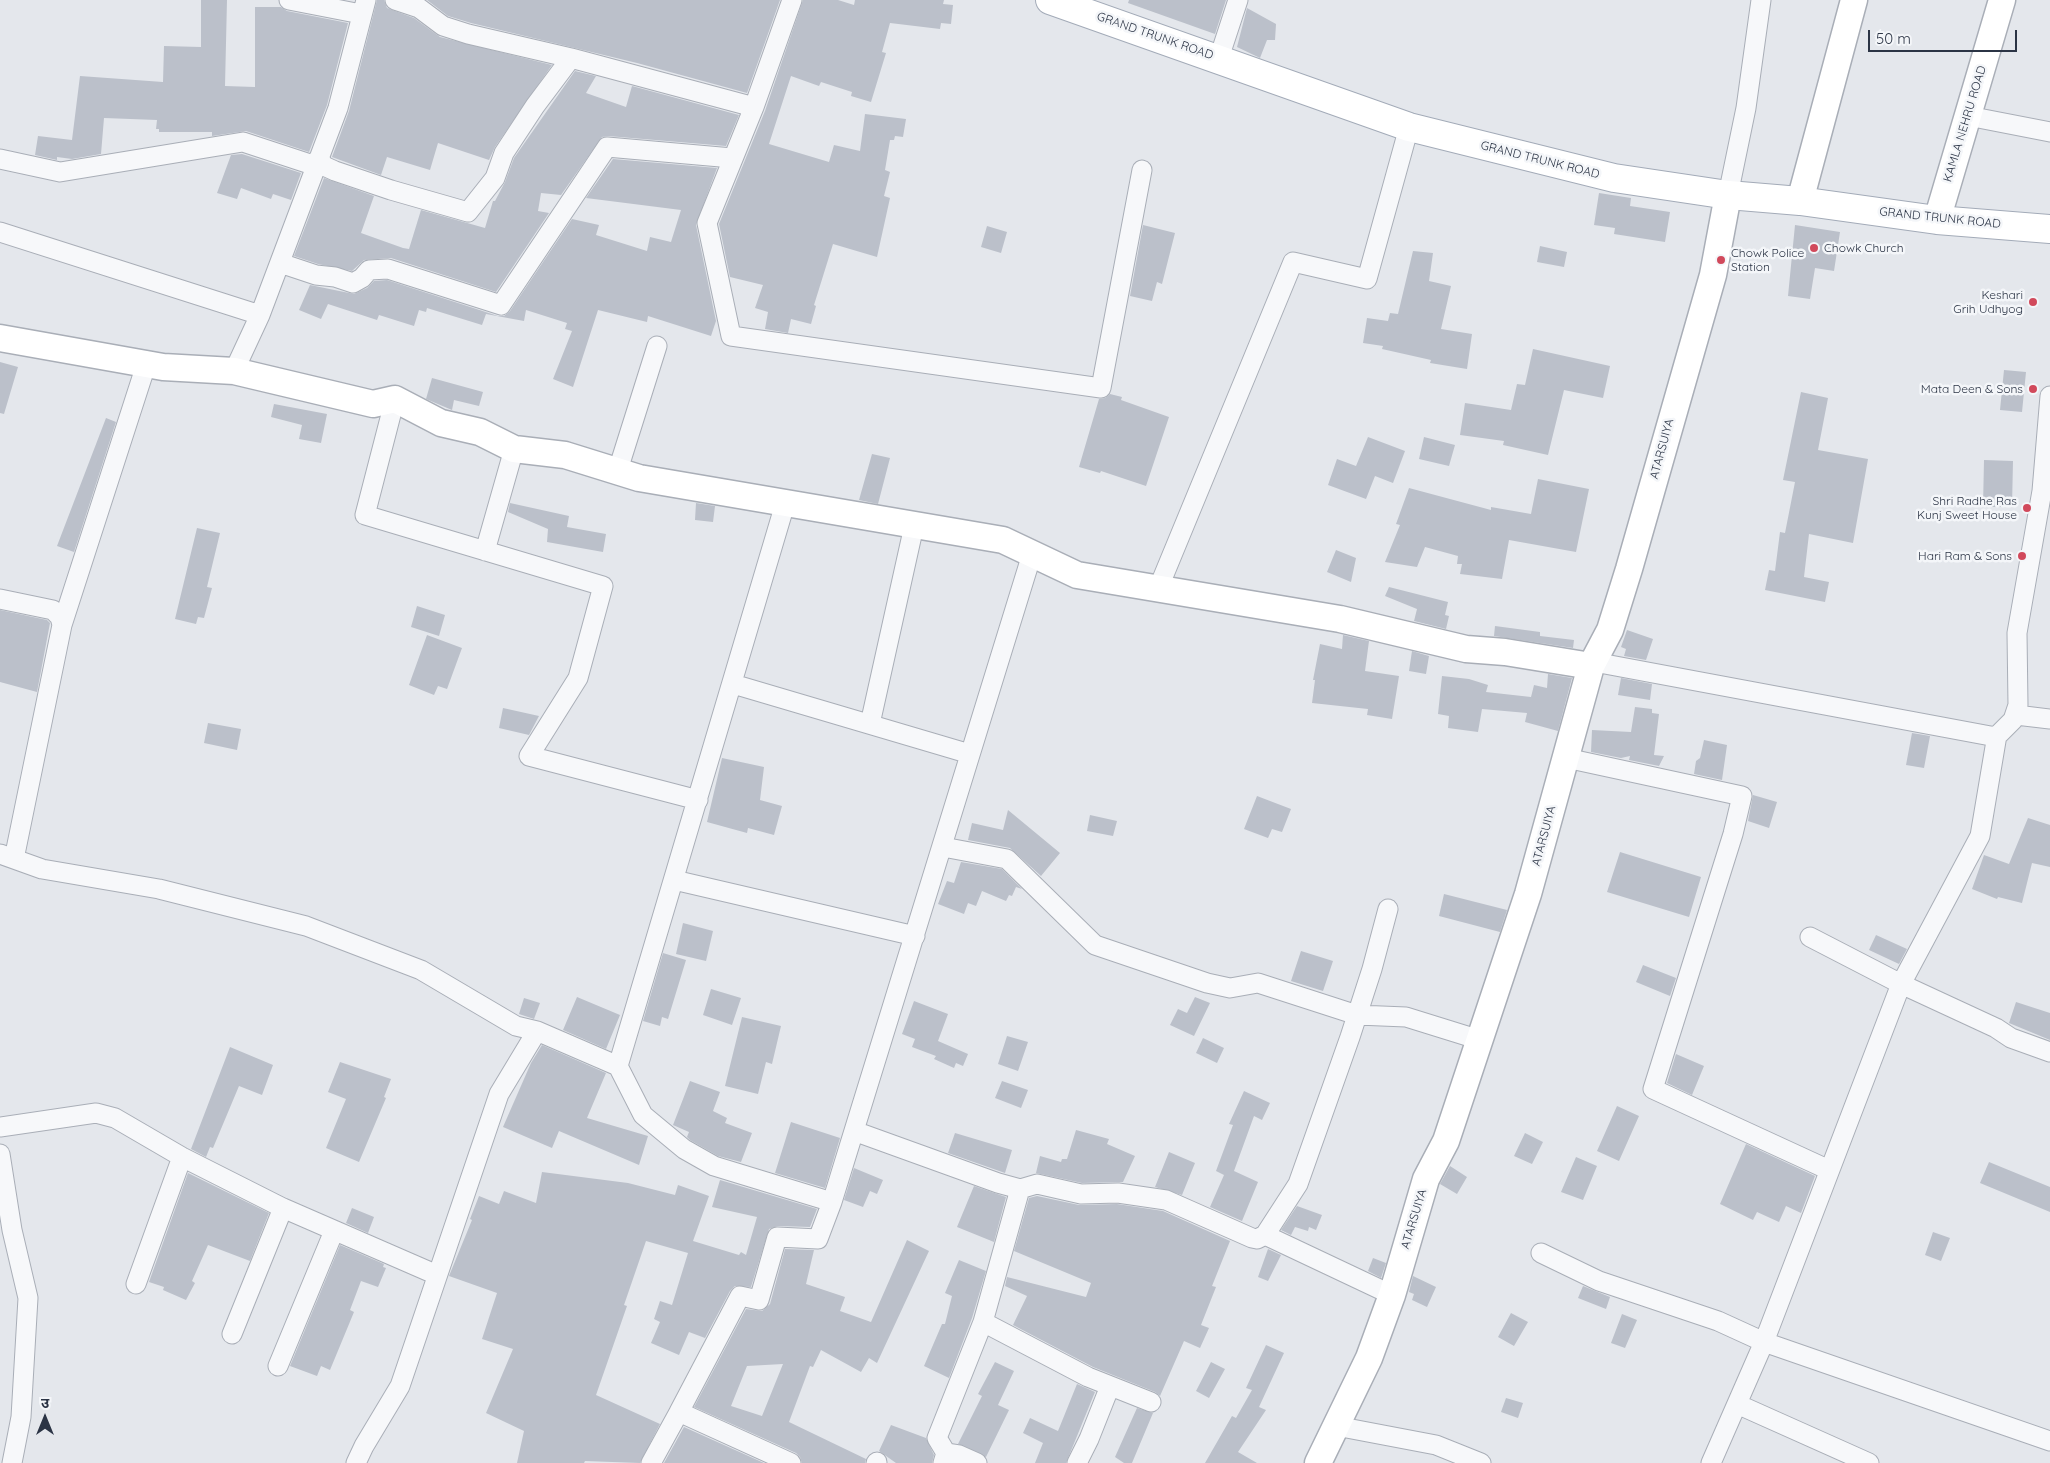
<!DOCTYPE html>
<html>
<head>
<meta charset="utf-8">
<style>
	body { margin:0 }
	#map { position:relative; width:2050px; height:1463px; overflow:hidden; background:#e4e7ec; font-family:Quicksand,"Noto Sans Devanagari",sans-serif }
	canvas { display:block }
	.north { position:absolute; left:20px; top:1393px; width:50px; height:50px; -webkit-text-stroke:4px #f4f6f9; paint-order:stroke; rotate:0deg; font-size:14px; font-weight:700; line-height:20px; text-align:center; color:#2b3445 }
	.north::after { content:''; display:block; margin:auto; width:18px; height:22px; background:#2b3445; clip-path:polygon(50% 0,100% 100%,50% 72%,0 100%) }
	.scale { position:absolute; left:1868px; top:30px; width:149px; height:22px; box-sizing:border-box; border:2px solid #2b3445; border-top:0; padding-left:6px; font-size:15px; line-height:18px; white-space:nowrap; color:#2b3445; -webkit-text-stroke:4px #f4f6f9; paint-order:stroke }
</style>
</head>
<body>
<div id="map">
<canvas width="2050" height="1463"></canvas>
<div class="north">उ</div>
<div class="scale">50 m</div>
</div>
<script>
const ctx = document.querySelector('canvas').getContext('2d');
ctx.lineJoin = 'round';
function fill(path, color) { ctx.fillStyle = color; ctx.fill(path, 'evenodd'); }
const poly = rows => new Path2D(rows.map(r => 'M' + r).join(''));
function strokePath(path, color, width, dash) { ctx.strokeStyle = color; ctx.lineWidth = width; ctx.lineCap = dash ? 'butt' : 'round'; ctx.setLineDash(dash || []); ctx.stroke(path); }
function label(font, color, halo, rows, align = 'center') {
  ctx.font = font + ' Quicksand,sans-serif'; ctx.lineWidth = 5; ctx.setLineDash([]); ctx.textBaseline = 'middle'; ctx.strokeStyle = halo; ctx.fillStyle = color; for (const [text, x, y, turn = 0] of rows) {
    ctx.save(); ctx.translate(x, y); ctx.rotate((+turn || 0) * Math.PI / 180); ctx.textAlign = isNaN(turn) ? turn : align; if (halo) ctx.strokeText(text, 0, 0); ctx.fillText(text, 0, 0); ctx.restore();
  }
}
fill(poly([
	[201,0,227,0,225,86,255,87,255,7,281,7,287,11,348,23,327,105,309,152,246,131,212,136,212,132,159,132,159,129,156,129,157,120,104,118,101,154,72,159,57,157,57,160,35,155,38,136,72,140,80,76,163,82,164,46,201,47],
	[377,0,384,0,387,8,414,18,440,37,552,65,495,147,489,160,438,143,430,170,387,157,381,175,332,157,349,111],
	[427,0,780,0,747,93,637,63,471,23,448,16],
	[803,0,838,0,854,5,855,0,944,0,943,4,953,5,951,24,941,23,940,29,890,23,882,52,886,53,871,102,851,96,852,92,821,82,819,86,791,76,769,144,829,162,834,145,860,151,865,114,906,119,903,137,895,136,894,140,890,140,885,170,890,172,884,196,890,198,877,257,833,244,814,305,816,306,811,324,791,319,788,333,765,329,768,312,755,308,763,285,730,277,719,224,765,111],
	[1129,0,1226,0,1215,34,1128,3],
	[1247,8,1276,24,1275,40,1267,40,1260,58,1237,47],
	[575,71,596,76,586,93,626,107,632,86,739,115,726,146,608,136,602,137,561,195,541,193,538,211,549,213,496,292,391,258,364,260,352,271,318,264,294,256,324,178,374,196,361,233,403,248,409,249,421,210,485,228,493,201,495,201,505,182,514,158],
	[242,154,301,173,291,200,273,194,271,199,241,188,237,199,217,193,231,155],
	[613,159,717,168,696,225,716,321,711,336,648,316,647,322,598,310,573,387,553,379,572,331,565,329,567,323,526,310,524,321,486,314,482,325,427,308,426,312,419,310,414,326,379,315,377,320,328,304,321,319,299,310,310,285,354,294,367,288,374,281,387,280,498,316,504,316,510,311,572,219,599,225,596,235,647,251,650,237,671,242,681,210,586,198],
	[1599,193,1631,198,1630,206,1670,212,1665,242,1614,234,1615,228,1594,225],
	[1143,225,1175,233,1162,284,1157,282,1152,301,1130,296],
	[1795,225,1840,232,1834,271,1815,268,1810,299,1788,296],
	[987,226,1007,232,1001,253,981,247],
	[1540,246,1567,252,1564,267,1537,262],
	[1413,251,1433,253,1429,281,1451,286,1441,329,1472,334,1467,369,1430,363,1431,360,1382,349,1383,346,1363,343,1367,318,1388,321,1390,313,1398,314],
	[1533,349,1610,366,1603,398,1564,390,1548,455,1503,445,1504,441,1460,435,1465,403,1511,410,1517,384,1525,385],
	[0,362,18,367,4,414,0,413],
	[2004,370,2026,372,2022,412,2000,410],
	[432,378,483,392,479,406,454,400,452,410,426,399],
	[1801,392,1828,398,1818,450,1868,459,1853,543,1809,534,1804,577,1829,582,1825,602,1765,590,1769,570,1775,571,1780,532,1785,533,1795,482,1783,480],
	[1110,394,1122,397,1121,400,1169,417,1146,486,1101,471,1100,473,1079,467,1099,399,1105,398],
	[274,404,327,414,321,443,299,439,302,425,271,417],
	[106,418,116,422,74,552,57,546],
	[1368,437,1405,451,1393,483,1375,476,1366,499,1328,485,1337,459,1356,466],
	[1424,437,1455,445,1449,466,1419,459],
	[872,454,890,458,878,504,859,500],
	[1984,460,2013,461,2012,507,1983,507],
	[1538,479,1589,489,1576,552,1509,540,1502,579,1460,574,1462,564,1457,564,1458,556,1425,547,1417,567,1385,562,1400,525,1396,524,1409,488,1491,510,1491,507,1531,514],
	[510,503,569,516,567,527,606,534,603,552,547,542,548,529,508,512],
	[696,503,715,506,713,522,695,520],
	[197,528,220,533,207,587,212,588,204,618,198,617,196,624,175,619],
	[1336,550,1356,558,1351,582,1327,572],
	[1389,587,1448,602,1445,615,1449,616,1446,629,1414,621,1417,609,1385,596],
	[417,606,445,615,439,636,411,627],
	[0,610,47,620,50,623,37,692,0,682],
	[1495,626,1540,632,1540,636,1574,640,1573,648,1494,636],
	[1627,630,1653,639,1646,660,1624,656,1626,649,1621,647],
	[427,635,462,648,447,689,438,686,434,695,409,685],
	[1343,635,1369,641,1365,671,1399,676,1392,719,1367,715,1368,709,1312,703,1315,680,1313,680,1320,644,1342,649],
	[1412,651,1429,656,1426,674,1409,671],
	[1548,674,1572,678,1558,731,1525,722,1527,713,1482,709,1478,732,1448,728,1449,716,1438,714,1442,676,1469,679,1488,685,1486,692,1531,697,1534,685,1547,688],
	[1621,678,1652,684,1650,700,1618,695],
	[1635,707,1652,709,1652,713,1659,714,1654,755,1664,756,1659,766,1629,760,1630,756,1621,758,1591,752,1592,730,1631,732],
	[503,708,539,716,529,735,499,728],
	[208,723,241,729,237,750,204,743],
	[1912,733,1930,736,1924,768,1906,765],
	[1704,740,1727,745,1722,780,1694,774,1696,761,1700,758],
	[722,758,764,767,760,800,782,806,774,835,748,828,747,833,707,822],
	[1753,795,1777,802,1769,828,1748,821],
	[1257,796,1291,809,1282,832,1272,829,1268,838,1244,829],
	[1008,810,1060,853,1041,876,1010,848,968,840,972,823,1003,830],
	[1090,815,1117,821,1113,836,1087,831],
	[2028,818,2050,825,2050,867,2032,863,2022,903,1998,897,1997,899,1972,889,1984,855,2009,864],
	[1620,852,1701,877,1689,917,1607,892],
	[961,862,1002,869,1022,889,1016,887,1012,896,1009,895,1006,901,982,891,976,906,968,903,964,914,938,904,947,881,954,883],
	[1444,894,1507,910,1500,932,1439,916],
	[683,923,713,931,706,961,676,954],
	[1876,935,1907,949,1899,964,1869,950],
	[1301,951,1333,961,1323,991,1291,981],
	[663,953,686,960,668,1019,662,1017,660,1026,643,1021],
	[1643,965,1676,978,1670,996,1636,982],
	[711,989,741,998,732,1025,703,1015],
	[577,997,620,1015,606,1049,563,1030],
	[1195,997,1210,1003,1194,1036,1170,1025,1178,1009,1187,1013],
	[524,998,540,1003,534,1019,519,1014],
	[914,1001,948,1014,938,1041,968,1054,963,1066,956,1063,954,1068,934,1059,936,1056,912,1047,915,1039,902,1034],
	[2016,1002,2050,1013,2050,1040,2009,1023],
	[742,1017,781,1026,772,1064,766,1062,758,1094,725,1086],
	[1007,1036,1028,1042,1018,1071,998,1064],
	[1203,1038,1224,1048,1217,1063,1196,1053],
	[542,1045,606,1073,587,1118,648,1136,639,1165,559,1131,552,1148,503,1127,531,1063],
	[230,1047,273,1065,262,1095,239,1086,213,1148,210,1147,206,1157,191,1149],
	[1676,1054,1704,1066,1692,1095,1667,1083],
	[340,1062,391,1079,384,1097,386,1098,359,1162,326,1148,346,1099,328,1092],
	[690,1081,720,1092,713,1111,727,1118,725,1123,752,1133,741,1162,718,1156,690,1140,687,1137,689,1132,673,1125],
	[1002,1081,1028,1090,1021,1108,995,1098],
	[1244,1091,1270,1103,1262,1120,1254,1116,1234,1171,1258,1182,1242,1221,1210,1207,1224,1175,1216,1171,1233,1125,1229,1124],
	[1617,1106,1639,1116,1619,1161,1597,1151],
	[791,1122,840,1138,825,1188,775,1173],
	[1076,1130,1109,1139,1107,1144,1135,1156,1123,1182,1082,1183,1036,1173,1040,1156,1061,1162,1062,1159,1067,1159],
	[955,1133,1012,1150,1005,1173,948,1153],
	[1525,1133,1543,1142,1532,1164,1514,1156],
	[1746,1144,1815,1176,1801,1213,1786,1206,1779,1222,1757,1212,1753,1220,1720,1204],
	[1169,1152,1195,1163,1182,1195,1155,1187],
	[1576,1157,1597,1166,1583,1200,1561,1192],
	[1989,1162,2050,1187,2050,1212,1980,1183],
	[1450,1166,1467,1177,1457,1194,1440,1184],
	[854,1168,883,1180,877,1194,870,1191,863,1207,844,1200],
	[542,1172,628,1183,675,1195,678,1185,709,1196,693,1241,739,1255,741,1252,746,1255,757,1217,712,1207,720,1180,817,1209,810,1227,778,1226,769,1229,751,1287,735,1286,730,1291,705,1338,689,1332,679,1355,651,1343,660,1322,654,1319,660,1301,672,1305,688,1253,646,1241,624,1305,627,1306,596,1395,660,1424,640,1463,585,1461,584,1463,517,1463,524,1431,486,1413,513,1349,482,1339,497,1293,449,1276,472,1220,470,1219,479,1196,499,1204,504,1191,536,1203],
	[188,1173,269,1213,250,1261,208,1245,192,1281,195,1283,186,1300,163,1290,164,1287,149,1282],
	[974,1186,1006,1197,994,1242,957,1227],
	[1037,1196,1079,1205,1117,1204,1163,1211,1230,1241,1212,1286,1216,1287,1201,1325,1209,1328,1200,1348,1184,1341,1160,1396,1155,1392,1093,1367,1013,1325,1027,1296,1005,1286,1007,1277,1086,1297,1091,1283,1014,1251,1029,1198],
	[1297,1206,1322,1215,1316,1230,1309,1227,1308,1231,1295,1227,1291,1235,1281,1230],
	[352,1208,374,1217,368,1233,346,1223],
	[1933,1232,1950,1238,1941,1261,1925,1255],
	[907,1240,929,1251,877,1363,869,1358,861,1372,821,1350,813,1367,810,1366,789,1422,866,1459,865,1463,802,1463,800,1457,796,1453,694,1407,746,1309,762,1311,770,1304,785,1249,814,1250,806,1284,845,1297,840,1311,871,1322],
	[783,1364,762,1416,731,1406,747,1366],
	[340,1245,384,1264,383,1267,386,1268,378,1287,361,1281,350,1310,354,1312,330,1370,321,1366,317,1376,290,1366],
	[1268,1249,1281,1255,1268,1281,1258,1277],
	[1373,1258,1386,1263,1381,1278,1368,1271],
	[959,1260,986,1271,972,1318,949,1378,924,1366,942,1324,945,1324,952,1296,945,1293],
	[1413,1276,1436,1287,1427,1307,1412,1300,1414,1294,1409,1292],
	[1583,1286,1610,1297,1606,1309,1578,1298],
	[1511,1313,1528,1322,1514,1346,1498,1337],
	[1622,1314,1637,1320,1625,1348,1611,1343],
	[1266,1345,1284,1353,1259,1407,1266,1410,1238,1452,1257,1463,1205,1463,1232,1416,1236,1418,1252,1390,1246,1388],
	[995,1362,1014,1371,998,1405,1009,1410,986,1457,958,1444,982,1396,978,1394],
	[1211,1362,1225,1369,1209,1398,1196,1391],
	[1077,1384,1095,1392,1066,1463,1035,1463,1043,1443,1023,1433,1030,1418,1058,1431],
	[1506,1398,1523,1403,1518,1418,1501,1412],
	[1137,1408,1153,1413,1132,1463,1124,1463,1115,1457],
	[891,1425,926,1438,934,1455,932,1463,896,1463,879,1451],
	[684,1427,764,1463,664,1463]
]), '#bbc0ca');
const street = poly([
	[289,0,361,14],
	[395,0,419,8,443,26,468,34,571,58,754,107],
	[792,0,754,107,707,223,731,336,1101,388,1142,170],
	[1219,58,1238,0],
	[1968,116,2050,132],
	[319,158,324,166,335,171,391,190,468,212,495,178,504,153,535,106,571,58],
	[0,159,60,172,243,142,316,166],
	[1728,195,1746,108,1761,0],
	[0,232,260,315],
	[280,263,316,275,335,277,353,283,362,278,369,270,388,269,501,305,607,147,732,158],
	[234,371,260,315,338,108,366,0],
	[395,399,365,515,603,586,578,678,529,756,698,800],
	[617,473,657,346],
	[485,551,514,449],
	[1158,589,1293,262,1367,279,1409,127],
	[0,599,53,610,60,617,62,625,14,859],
	[62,625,146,365],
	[1594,662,1996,737,2013,720,2018,705,2017,633,2042,491,2050,396],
	[733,684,970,754],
	[2016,715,2050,719],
	[870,724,914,526],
	[1566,758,1742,796,1733,834,1653,1089,1829,1170],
	[943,847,1007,859,1095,945,1207,983,1230,988,1258,983,1357,1015,1406,1017,1480,1040],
	[0,854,42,869,159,889,306,926,421,970,516,1026,537,1031,618,1066,643,1115,684,1149,714,1166,832,1202],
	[674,880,915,936],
	[1810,937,1901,984,1996,1028,2011,1038,2050,1052],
	[618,1066,785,504],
	[0,1127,96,1113,115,1118,182,1157,283,1208,437,1275],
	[854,1131,998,1183,1020,1189,1037,1184,1081,1194,1118,1193,1166,1200,1252,1238,1257,1239,1265,1235,1392,1295],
	[0,1154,12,1230,28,1298,21,1417,12,1463],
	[1020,1189,983,1322,1088,1377,1151,1402],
	[1265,1235,1298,1184,1350,1037,1372,969,1388,909],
	[1541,1253,1599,1281,1718,1321,1764,1342,1901,984,1980,836,1997,735],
	[136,1284,182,1157],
	[232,1334,283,1208],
	[278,1366,334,1231],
	[1737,1404,1869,1463],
	[679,1412,740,1296,759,1300,777,1237,818,1239,832,1202,1032,554],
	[1336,1426,1436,1445,1481,1463],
	[946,1453,959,1455,977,1463],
	[356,1463,364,1446,400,1386,499,1094,537,1031],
	[651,1463,679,1412,791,1463],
	[876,1463,877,1462],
	[943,1463,946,1453,937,1438,983,1322],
	[1077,1463,1089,1439,1110,1386],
	[1711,1463,1764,1342,2050,1441]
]);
const secondary = poly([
	[1800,201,1854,0],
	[1937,220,2002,0],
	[0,338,163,367,234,371,373,404,395,399,441,423,480,432,514,449,565,455,639,478,1003,540,1077,575,1340,619,1466,649,1505,652,1591,666],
	[1318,1463,1369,1358,1392,1295,1426,1179,1446,1141,1528,894,1591,666,1610,630,1629,569,1713,275,1728,195]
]);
const primary = poly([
	[1050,0,1409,127,1614,178,1728,195,1800,201,1937,220,2050,229]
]);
strokePath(street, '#a9aeb7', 21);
strokePath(secondary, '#a9aeb7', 29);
strokePath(primary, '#a3abb8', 30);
strokePath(street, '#f7f8fa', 19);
strokePath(secondary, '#fff', 26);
strokePath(primary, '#fff', 28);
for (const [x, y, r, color] of [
	[1814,248,5,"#d1495b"],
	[1721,260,5,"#d1495b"],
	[2033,302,5,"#d1495b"],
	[2033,389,5,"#d1495b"],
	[2027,508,5,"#d1495b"],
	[2022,556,5,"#d1495b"]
]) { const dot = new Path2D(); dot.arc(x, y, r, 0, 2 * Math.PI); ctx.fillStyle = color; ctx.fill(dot); strokePath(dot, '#f4f6f9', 2); }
label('12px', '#2b3445', '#f4f6f9', [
	["GRAND TRUNK ROAD",1155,36,19],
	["KAMLA NEHRU ROAD",1965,124,-73],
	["GRAND TRUNK ROAD",1540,160,14],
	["GRAND TRUNK ROAD",1940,218,6],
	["ATARSUIYA",1662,449,-75],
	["ATARSUIYA",1544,836,-75],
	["ATARSUIYA",1414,1219,-73]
]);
label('12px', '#2b3445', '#f4f6f9', [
	["Chowk Church",1824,248,"left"],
	["Chowk Police",1731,253,"left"],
	["Station",1731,267,"left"],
	["Keshari",2023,295],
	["Grih Udhyog",2023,309],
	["Mata Deen & Sons",2023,389],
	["Shri Radhe Ras",2017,501],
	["Kunj Sweet House",2017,515],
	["Hari Ram & Sons",2012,556]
], 'right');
</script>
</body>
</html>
